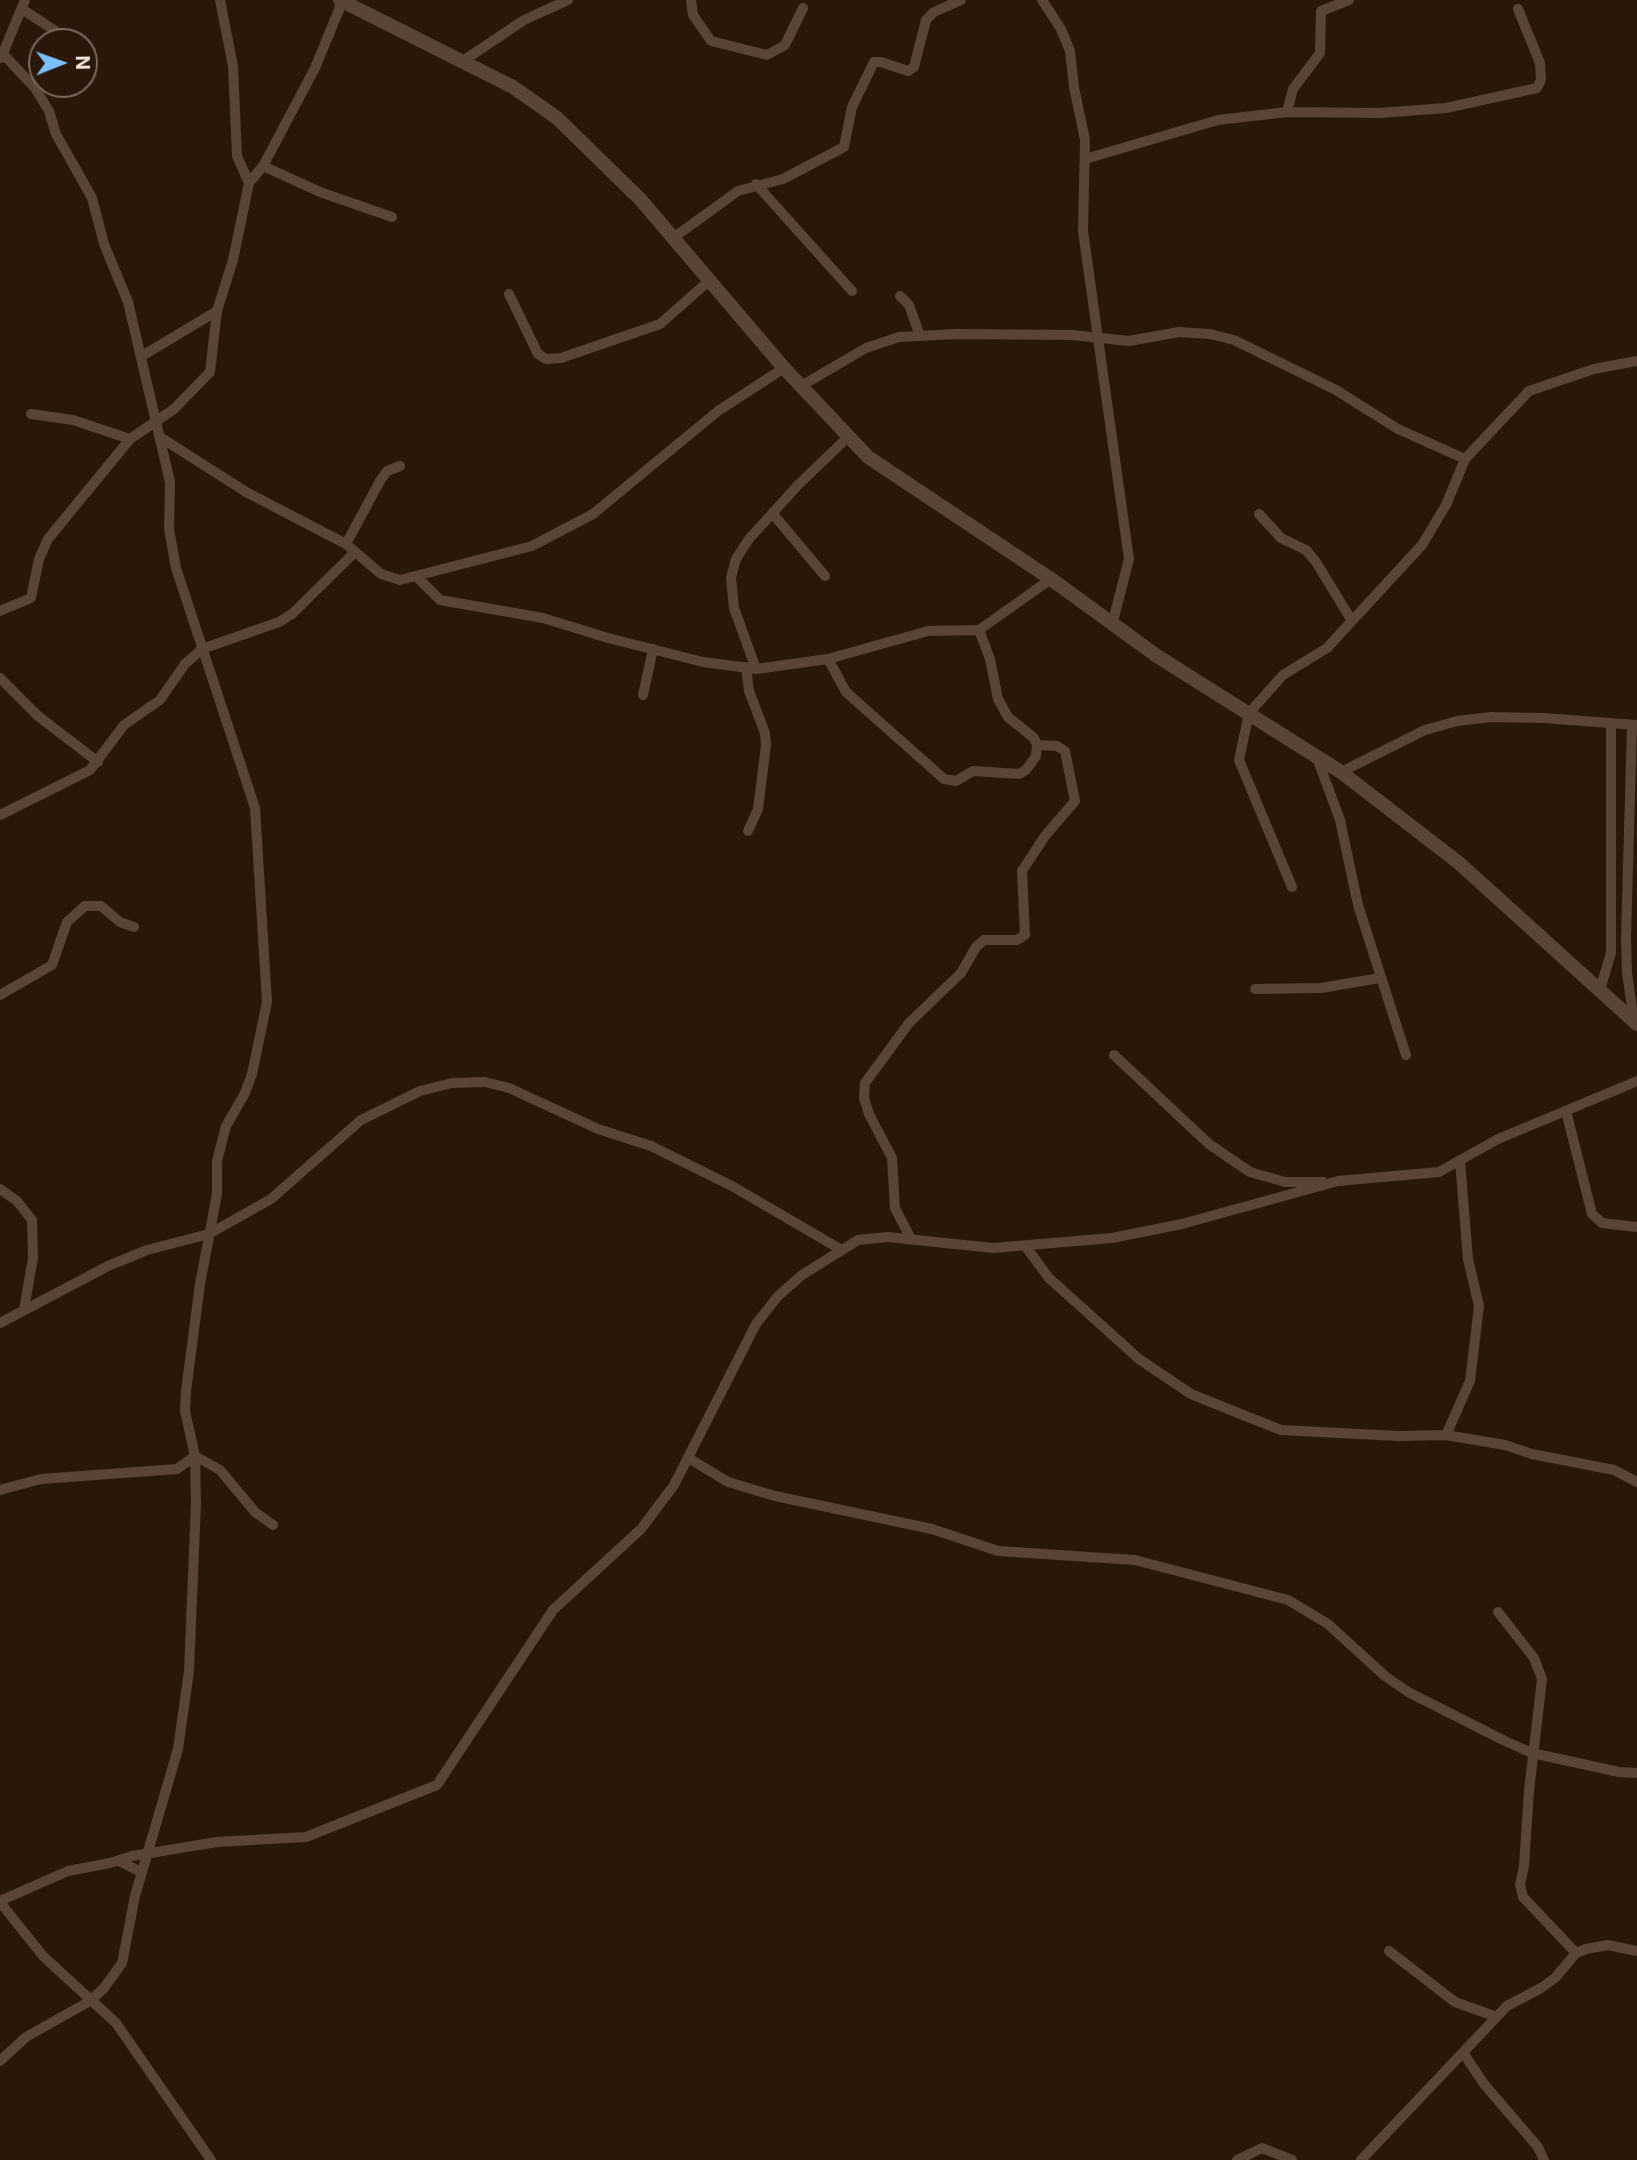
<!DOCTYPE html>
<html>
<head>
<meta charset="utf-8">
<style>
	body { margin:0 }
	#map { position:relative; width:1637px; height:2160px; overflow:hidden; background:#29170a; font-family:Inter,sans-serif }
	canvas { display:block }
	.north { position:absolute; left:28px; top:28px; width:70px; height:70px; box-sizing:border-box; background:#29170a; border:2px solid #7b6a5f; border-radius:50%; rotate:89deg; font-size:19px; font-weight:700; line-height:28px; text-align:center; color:#f5e7de }
	.north::after { content:''; display:block; margin:auto; width:24px; height:32px; background:#7abff8; clip-path:polygon(50% 0,100% 100%,50% 72%,0 100%) }
</style>
</head>
<body>
<div id="map">
<canvas width="1637" height="2160"></canvas>
<div class="north">N</div>
</div>
<script>
const ctx = document.querySelector('canvas').getContext('2d');
ctx.lineJoin = 'round';
const poly = rows => new Path2D(rows.map(r => 'M' + r).join(''));
function strokePath(path, color, width, dash) { ctx.strokeStyle = color; ctx.lineWidth = width; ctx.lineCap = dash ? 'butt' : 'round'; ctx.setLineDash(dash || []); ctx.stroke(path); }
strokePath(poly([
	[220,0,233,66,237,156,249,183],
	[691,0,693,15,711,41,767,55,785,45,803,8],
	[1042,0,1061,29,1070,51,1074,87,1085,140,1083,231,1129,559,1112,625],
	[22,9,69,40],
	[1,58,25,0],
	[463,61,524,20,568,0],
	[1287,112,1293,89,1320,53,1321,11,1349,0],
	[1085,159,1218,120,1287,112,1379,113,1446,108,1537,88,1541,80,1540,63,1518,9],
	[263,166,320,192,392,217],
	[756,184,852,291],
	[673,238,738,191,783,179,844,147,852,107,874,62,881,62,908,71,914,67,926,20,934,12,961,0],
	[509,294,538,354,546,359,561,358,660,324,710,280],
	[900,296,909,305,920,336],
	[142,356,217,311],
	[801,386,866,348,899,337,957,334,1072,335,1129,341,1179,332,1210,334,1234,340,1336,390,1398,429,1465,459],
	[31,414,73,420,130,439],
	[160,437,246,492,346,544,381,574,400,580,532,546,593,514,718,411,784,368],
	[773,514,825,576],
	[1259,514,1281,538,1306,550,1316,562,1352,621],
	[346,544,380,481,387,471,400,466],
	[416,576,440,600,543,618,608,638,703,662,756,669,828,659,928,631,979,630,1051,579],
	[0,611,31,598,39,559,48,539,130,439,174,409,210,372,217,311,233,260,249,183,263,166,315,68,343,0],
	[828,659,846,692,944,779,956,781,973,771,1019,774,1026,770,1036,756,1037,745,1034,738,1008,717,998,699,990,659,979,630],
	[746,667,749,691,765,733,766,745,758,809,748,831],
	[756,669,734,608,731,578,736,559,749,539,798,485,848,437],
	[0,678,38,716,98,762],
	[643,695,653,649],
	[1632,725,1626,938,1627,973,1634,1021],
	[1316,755,1340,820,1358,905,1406,1055],
	[1341,772,1425,730,1457,721,1491,717,1543,718,1637,725],
	[0,815,90,770,124,725,160,700,185,664,202,649,279,622,292,614,355,552],
	[1292,887,1239,760,1249,713,1283,675,1327,648,1422,545,1446,505,1465,459,1529,391,1594,369,1637,361],
	[1255,989,1321,988,1380,978],
	[1600,990,1611,953,1611,723],
	[0,995,52,965,67,922,85,906,101,906,120,922,134,927],
	[1114,1055,1209,1144,1250,1172,1285,1182,1323,1182],
	[1566,1111,1592,1214,1602,1223,1637,1227],
	[0,1189,17,1201,32,1220,33,1258,24,1309],
	[911,1239,895,1208,892,1158,869,1114,864,1098,865,1083,909,1023,961,973,976,947,984,940,1017,940,1025,935,1022,871,1045,836,1075,801,1065,751,1057,746,1037,745],
	[1026,1247,1049,1278,1139,1359,1191,1394,1243,1415,1281,1430,1398,1436,1446,1435,1505,1445,1532,1454,1614,1470,1637,1482],
	[0,1323,108,1266,147,1250,209,1234,271,1199,361,1120,420,1091,452,1083,485,1082,509,1088,598,1129,651,1146,732,1186,840,1249],
	[1446,1435,1470,1381,1479,1306,1468,1259,1460,1161],
	[690,1459,728,1482,775,1496,932,1529,998,1551,1135,1560,1288,1600,1328,1624,1385,1676,1408,1692,1505,1741,1532,1753,1619,1772,1637,1773],
	[0,1490,41,1479,177,1469,195,1456,220,1470,255,1512,273,1525],
	[1498,1612,1534,1658,1542,1679,1529,1791,1524,1866,1520,1885,1523,1897,1576,1953],
	[119,1861,141,1872],
	[0,1901,68,1871,110,1863,132,1856,217,1842,306,1837,437,1785,553,1610,641,1529,674,1485,756,1324,778,1296,802,1275,858,1240,888,1237,993,1248,1112,1238,1182,1224,1338,1181,1439,1172,1498,1139,1637,1081],
	[0,1902,43,1956,116,2023,211,2160],
	[1389,1951,1455,2002,1494,2016],
	[1464,2054,1484,2084,1538,2147,1544,2160],
	[0,2061,26,2037,90,2001,104,1988,122,1963,135,1896,178,1749,189,1671,196,1503,195,1456,185,1411,186,1391,200,1284,217,1194,217,1161,226,1126,245,1093,252,1074,267,1002,255,808,176,568,169,529,170,482,128,302,104,244,92,198,56,134,49,111,35,88,3,54],
	[1237,2160,1262,2148,1292,2160],
	[1361,2160,1507,2006,1541,1988,1555,1978,1576,1953,1586,1949,1608,1945,1637,1951]
]), '#594436', 10);
strokePath(poly([
	[340,0,513,87,557,118,640,199,784,368,868,457,1051,579,1157,656,1341,772,1459,863,1637,1024]
]), '#594436', 14);
</script>
</body>
</html>
